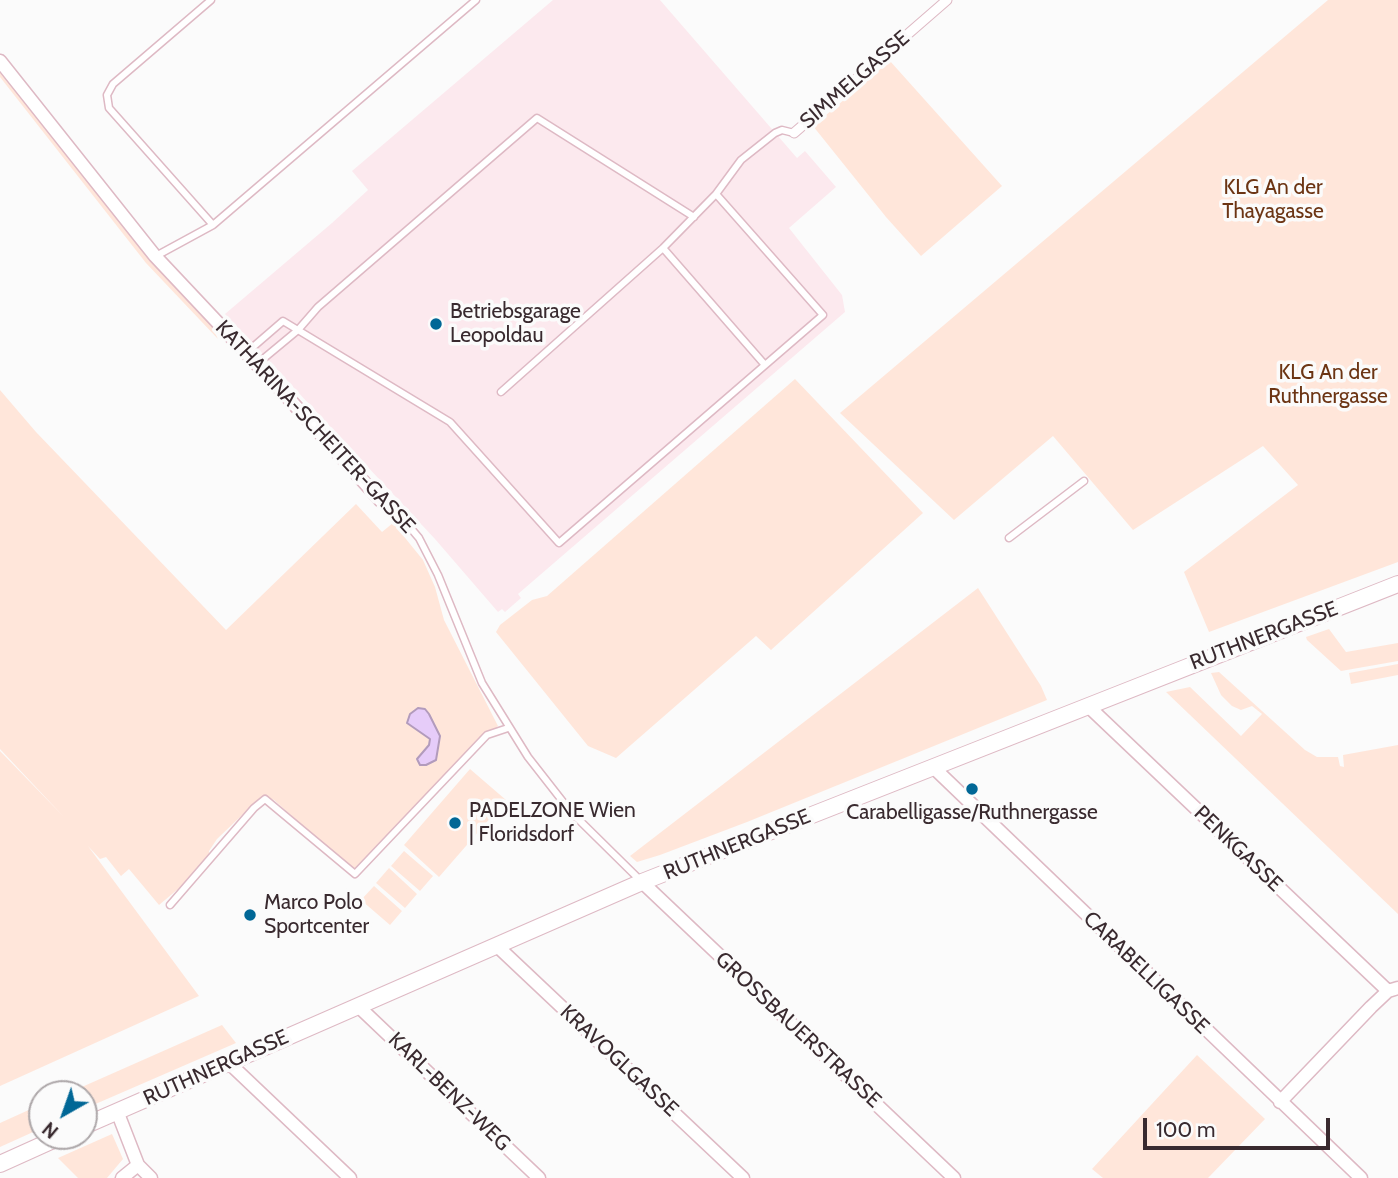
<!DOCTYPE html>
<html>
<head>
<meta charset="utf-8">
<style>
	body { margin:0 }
	#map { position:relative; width:1398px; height:1178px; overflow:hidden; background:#fbfbfb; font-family:Cabin,sans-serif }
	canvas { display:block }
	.north { position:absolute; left:28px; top:1080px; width:70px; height:70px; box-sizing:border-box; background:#fbfbfb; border:2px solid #ada7a9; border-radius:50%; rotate:220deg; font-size:19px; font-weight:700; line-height:28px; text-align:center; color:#392a2f }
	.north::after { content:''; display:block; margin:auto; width:24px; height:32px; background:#016796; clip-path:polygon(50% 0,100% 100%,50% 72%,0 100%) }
	.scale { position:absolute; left:1143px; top:1118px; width:187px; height:32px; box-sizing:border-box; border:4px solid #392a2f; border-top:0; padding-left:9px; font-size:21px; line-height:24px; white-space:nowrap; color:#392a2f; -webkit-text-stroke:5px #fbfbfb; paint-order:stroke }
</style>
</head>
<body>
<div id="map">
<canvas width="1398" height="1178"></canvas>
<div class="north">N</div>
<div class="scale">100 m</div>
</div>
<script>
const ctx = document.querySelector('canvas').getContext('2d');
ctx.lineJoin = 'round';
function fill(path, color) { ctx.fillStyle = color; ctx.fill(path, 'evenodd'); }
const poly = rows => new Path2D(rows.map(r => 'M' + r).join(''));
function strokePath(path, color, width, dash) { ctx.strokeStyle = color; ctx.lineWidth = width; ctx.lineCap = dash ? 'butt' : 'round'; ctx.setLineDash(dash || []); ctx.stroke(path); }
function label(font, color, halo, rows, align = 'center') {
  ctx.font = font + ' Cabin,sans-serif'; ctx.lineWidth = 7; ctx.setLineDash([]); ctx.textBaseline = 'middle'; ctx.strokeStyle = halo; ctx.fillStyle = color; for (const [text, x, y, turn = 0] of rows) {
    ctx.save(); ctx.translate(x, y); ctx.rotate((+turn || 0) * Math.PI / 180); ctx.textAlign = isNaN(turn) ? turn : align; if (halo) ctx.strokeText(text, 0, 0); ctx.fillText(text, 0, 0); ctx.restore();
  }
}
fill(poly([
	[553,0,660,0,797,158,805,151,836,187,789,228,842,295,845,312,518,594,521,598,505,612,502,609,498,612,435,539,225,314,332,223,368,190,352,171]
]), '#fce9ee');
fill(poly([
	[1328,0,1398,0,1398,562,1209,632,1184,572,1298,485,1263,446,1133,530,1053,436,954,520,840,413],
	[890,61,1002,186,921,256,886,217,813,126],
	[0,70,153,263,211,325,218,339,146,263,0,77],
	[795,379,923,513,771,650,756,636,616,758,588,746,496,632,500,625,532,600,547,596],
	[0,390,36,432,226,630,356,504,382,532,393,523,423,560,435,587,444,620,498,726,356,873,274,800,267,797,260,798,217,839,209,851,209,863,159,905,129,869,121,876,106,857,100,859,88,846,199,996,0,1086,0,751,64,817,0,749],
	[978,588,1041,686,1047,700,747,822,660,855,637,862,630,856],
	[1329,629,1346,652,1398,643,1398,661,1341,671,1307,640,1306,637],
	[1398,664,1398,675,1351,684,1349,673],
	[1219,672,1305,750,1317,757,1338,757,1340,766,1344,767,1343,755,1398,745,1398,914,1166,692,1190,687,1241,736,1262,714,1252,706,1241,710,1232,706,1221,695,1211,673],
	[470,769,506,800,439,877,404,845],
	[404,851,433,876,420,891,391,866],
	[389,868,417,894,405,908,376,883],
	[374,886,402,911,390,925,361,900],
	[222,1025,236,1043,84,1109,84,1094,66,1094],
	[1197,1055,1265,1119,1208,1178,1103,1178,1092,1169],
	[42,1104,42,1128,0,1147,0,1123],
	[112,1134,123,1159,107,1178,78,1178,58,1158]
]), '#ffe6da');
const water = poly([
	[418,708,425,709,429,714,440,736,436,760,426,765,420,765,417,759,429,745,430,739,407,723,410,714,418,708]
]);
fill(water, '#e6ccf9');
strokePath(water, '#b29bbc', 2);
const service = poly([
	[211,0,113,84,107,95,109,108,213,225,476,0],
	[663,248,765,365],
	[156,256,213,225],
	[246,353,283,321,450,422,559,543,823,315,716,194],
	[257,364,298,330,318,307,537,118,694,217],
	[501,392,663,248,716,194,741,160,775,133,782,130,794,133],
	[381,501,403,519,419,538,438,575,482,683,528,757,571,812,641,881],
	[1009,538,1084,481],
	[170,905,254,808,265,799,355,874,487,735,508,728]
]);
const pedestrian = poly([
	[794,133,947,0]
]);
const minor = poly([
	[0,61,155,256,282,391,381,501],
	[1088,706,1388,991],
	[933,767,1361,1178],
	[642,882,954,1178],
	[496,945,743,1178],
	[358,1006,539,1178],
	[229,1063,350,1178],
	[1280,1102,1371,1007,1388,991,1398,988],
	[117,1111,138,1165,151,1178],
	[122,1178,138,1165]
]);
const tertiary = poly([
	[84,1126,642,882,1398,584],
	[0,1164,62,1136]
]);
strokePath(service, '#deb9c4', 9);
strokePath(pedestrian, '#deb9c4', 11);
strokePath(minor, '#deb9c4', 15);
strokePath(tertiary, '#deb9c4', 18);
strokePath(service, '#fff', 6);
strokePath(pedestrian, '#fff', 9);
strokePath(minor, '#fff', 12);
strokePath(tertiary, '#fff', 16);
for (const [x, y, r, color] of [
	[436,324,7,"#016796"],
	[972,789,7,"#016796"],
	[455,823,7,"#016796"],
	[250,915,7,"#016796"]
]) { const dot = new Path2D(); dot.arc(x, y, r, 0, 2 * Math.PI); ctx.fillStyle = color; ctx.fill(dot); strokePath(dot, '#fbfbfb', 2.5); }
label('21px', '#392a2f', '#fbfbfb', [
	["SIMMELGASSE",855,80,-41],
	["KATHARINA-SCHEITER-GASSE",315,427,47],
	["RUTHNERGASSE",1264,636,-21],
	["RUTHNERGASSE",737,845,-22],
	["PENKGASSE",1238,849,44],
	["CARABELLIGASSE",1146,973,44],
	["GROSSBAUERSTRASSE",798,1030,43],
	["KRAVOGLGASSE",619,1061,43],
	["RUTHNERGASSE",216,1068,-24],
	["KARL-BENZ-WEG",449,1092,44]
]);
label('21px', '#6c3514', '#fbfbfb', [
	["KLG An der",1273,188],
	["Thayagasse",1273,212],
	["KLG An der",1328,373],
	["Ruthnergasse",1328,397]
]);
label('21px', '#392a2f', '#fbfbfb', [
	["Betriebsgarage",450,312],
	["Leopoldau",450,336],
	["PADELZONE Wien",469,811],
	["| Floridsdorf",469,835],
	["Carabelligasse/Ruthnergasse",972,813,"center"],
	["Marco Polo",264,903],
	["Sportcenter",264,927]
], 'left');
</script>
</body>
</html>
